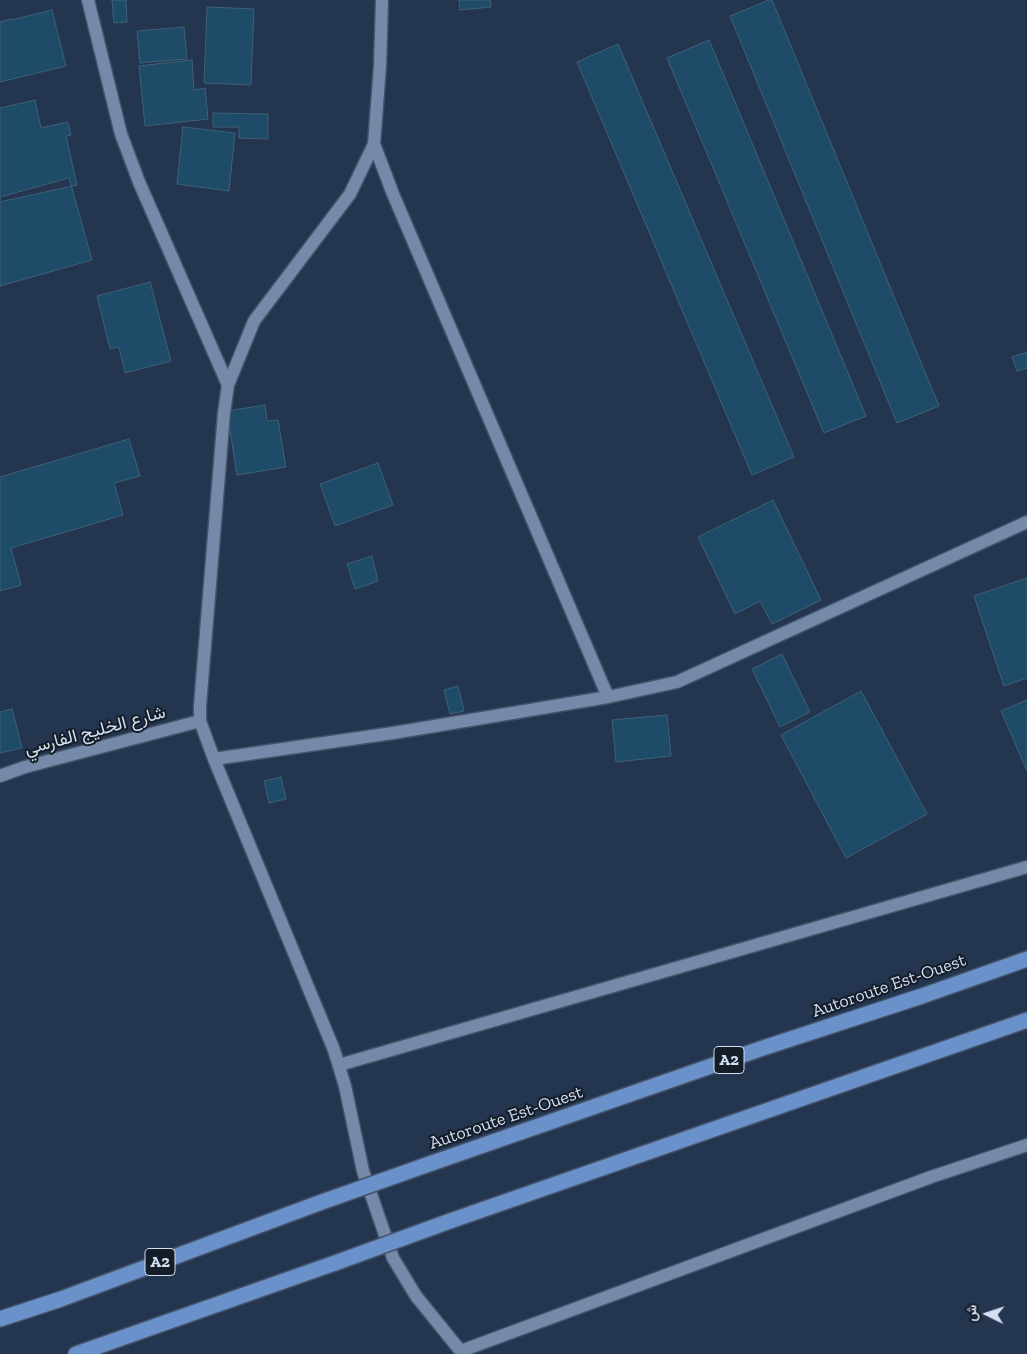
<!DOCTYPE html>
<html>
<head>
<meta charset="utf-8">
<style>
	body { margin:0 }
	#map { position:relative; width:1027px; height:1354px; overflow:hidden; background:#243550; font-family:"Zilla Slab",Vazirmatn,serif }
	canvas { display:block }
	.north { position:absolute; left:962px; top:1289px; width:50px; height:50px; -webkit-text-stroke:4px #151d29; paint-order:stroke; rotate:274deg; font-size:14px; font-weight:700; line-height:20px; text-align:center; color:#d3dff0 }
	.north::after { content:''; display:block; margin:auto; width:18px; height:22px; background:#d3dff0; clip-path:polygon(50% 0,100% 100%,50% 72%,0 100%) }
</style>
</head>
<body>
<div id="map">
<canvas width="1027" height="1354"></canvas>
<div class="north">ش</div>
</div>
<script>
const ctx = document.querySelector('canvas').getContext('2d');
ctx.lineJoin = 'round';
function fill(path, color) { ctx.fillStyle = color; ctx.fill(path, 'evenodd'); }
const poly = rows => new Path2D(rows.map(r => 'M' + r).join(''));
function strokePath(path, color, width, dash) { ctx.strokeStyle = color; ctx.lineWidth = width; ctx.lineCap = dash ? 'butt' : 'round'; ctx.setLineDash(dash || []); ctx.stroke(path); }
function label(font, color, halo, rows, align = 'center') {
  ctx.font = font + ' "Zilla Slab",Vazirmatn,serif'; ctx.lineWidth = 4; ctx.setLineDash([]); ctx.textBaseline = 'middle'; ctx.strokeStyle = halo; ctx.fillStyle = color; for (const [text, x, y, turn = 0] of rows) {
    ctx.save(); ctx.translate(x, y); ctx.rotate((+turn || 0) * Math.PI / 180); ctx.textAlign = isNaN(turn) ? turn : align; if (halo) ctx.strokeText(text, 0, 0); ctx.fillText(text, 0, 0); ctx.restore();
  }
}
const building = poly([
	[112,0,126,0,127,22,114,23,112,0],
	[459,0,490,0,491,7,460,10,459,0],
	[769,0,772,0,939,406,897,423,730,16,769,0],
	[207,7,254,9,251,85,204,83,207,7],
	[52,10,66,66,0,82,0,22,11,19,11,20,52,10],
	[184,27,187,59,140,63,137,31,184,27],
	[709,40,866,416,824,433,667,58,709,40],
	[618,44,794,457,752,475,577,62,618,44],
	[192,60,194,90,205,88,208,119,145,126,139,66,192,60],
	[35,100,41,128,68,122,71,135,66,136,77,185,0,202,0,108,35,100],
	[213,113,268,114,268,139,239,138,239,127,213,127,213,113],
	[183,127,235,133,229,191,177,184,183,127],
	[69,178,92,260,0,286,0,197,69,178],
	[150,282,171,361,125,373,119,347,110,349,97,296,150,282],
	[1027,352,1027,368,1017,371,1012,357,1027,352],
	[265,405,267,421,278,420,286,467,237,475,227,411,265,405],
	[129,439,140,476,114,483,123,515,11,548,21,585,0,591,0,477,129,439],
	[378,463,393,505,335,526,320,484,378,463],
	[773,500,821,600,772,624,760,601,735,614,698,537,773,500],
	[372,556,378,581,355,589,347,564,372,556],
	[1027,578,1027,678,1004,686,974,596,1027,578],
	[782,654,810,712,780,727,752,669,782,654],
	[458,686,464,711,450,714,444,690,458,686],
	[861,691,927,814,846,858,781,735,861,691],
	[1027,700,1027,771,1001,711,1027,700],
	[12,709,22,748,0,753,0,712,12,709],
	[667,715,671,756,616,762,612,720,667,715],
	[281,777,286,799,269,803,264,781,281,777]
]);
fill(building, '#1e4b67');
strokePath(building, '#3f6177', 1);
const minor = poly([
	[88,0,121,134,139,182,228,385,224,413,200,706,200,721,214,759,334,1050,345,1086,363,1171,393,1258,416,1296,463,1354],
	[374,144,393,194,608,697],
	[228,385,254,321,350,194,374,144,380,66,382,0],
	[214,759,393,733,608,697,677,682,1027,522],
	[0,776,25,767,200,721],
	[339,1065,1027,867],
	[461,1351,931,1177,1027,1145]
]);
const highway = poly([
	[432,1163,763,1048,922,996,1027,959],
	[450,1221,1027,1020],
	[0,1319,61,1299,319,1203],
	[76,1354,335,1263]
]);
strokePath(minor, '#445369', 15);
strokePath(highway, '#445369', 18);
strokePath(minor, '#7589a9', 12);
strokePath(highway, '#6b91cb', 15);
const highwayBridge = poly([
	[319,1203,432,1163],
	[335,1263,450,1221]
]);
strokePath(highwayBridge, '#445369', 18, []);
strokePath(highwayBridge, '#6b91cb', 15);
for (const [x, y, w] of [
	[729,1060,30],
	[160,1262,30]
]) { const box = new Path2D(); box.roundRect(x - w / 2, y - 13.5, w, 27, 4); ctx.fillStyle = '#151d29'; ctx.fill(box); strokePath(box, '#d3dff0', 1); }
label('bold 16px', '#d3dff0', null, [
	["A2",729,1060],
	["A2",160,1262]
]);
label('18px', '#d3dff0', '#151d29', [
	["شارع الخليج الفارسي",95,731,-15],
	["Autoroute Est-Ouest",889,986,-19],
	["Autoroute Est-Ouest",506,1118,-19]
]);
</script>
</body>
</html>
